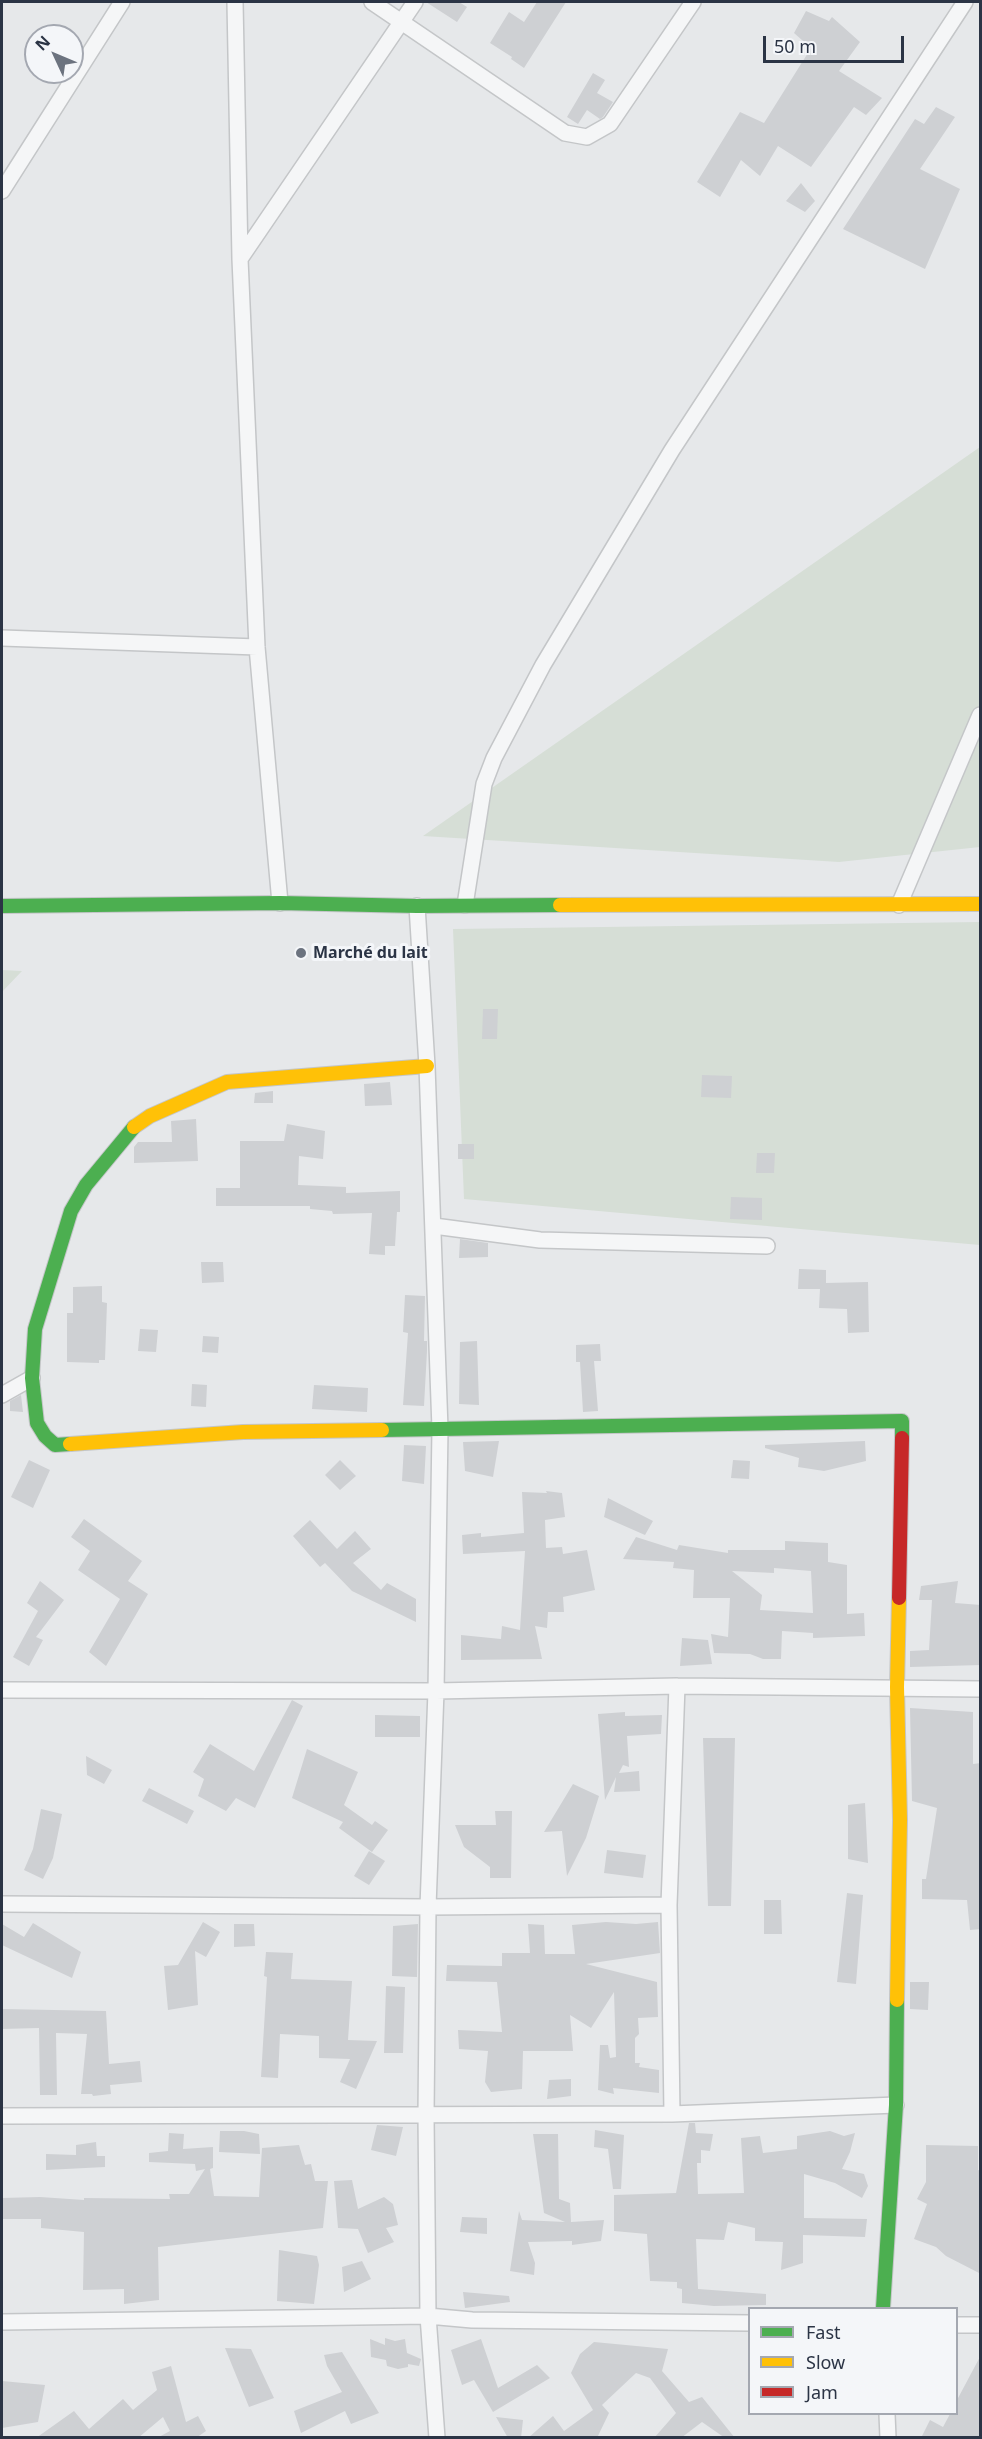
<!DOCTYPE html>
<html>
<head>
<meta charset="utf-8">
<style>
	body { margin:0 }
	#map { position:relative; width:982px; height:2439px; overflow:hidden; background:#e6e8ea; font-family:"Noto Sans",sans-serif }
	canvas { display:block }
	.frame { position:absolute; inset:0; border:3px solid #2b3445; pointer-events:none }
	.legend { position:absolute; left:748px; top:2307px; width:210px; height:108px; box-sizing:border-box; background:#f4f6f9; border:2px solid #a4a8b1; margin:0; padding:8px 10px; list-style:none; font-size:18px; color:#2b3445 }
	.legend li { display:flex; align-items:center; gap:12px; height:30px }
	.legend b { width:30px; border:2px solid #a4a8b1 }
	.north { position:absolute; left:24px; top:24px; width:60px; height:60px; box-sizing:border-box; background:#f4f6f9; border:2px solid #a4a8b1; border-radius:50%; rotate:314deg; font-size:16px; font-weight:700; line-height:24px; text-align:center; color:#2b3445 }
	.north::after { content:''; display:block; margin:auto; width:21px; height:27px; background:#6c737f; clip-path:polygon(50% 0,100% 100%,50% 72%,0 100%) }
	.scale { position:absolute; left:763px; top:36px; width:141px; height:27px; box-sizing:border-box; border:3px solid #2b3445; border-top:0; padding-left:8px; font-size:18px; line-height:21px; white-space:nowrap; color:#2b3445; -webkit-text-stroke:4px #f4f6f9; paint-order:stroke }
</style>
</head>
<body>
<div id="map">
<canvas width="982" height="2439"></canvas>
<div class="frame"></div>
<ul class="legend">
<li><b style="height:8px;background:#4caf50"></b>Fast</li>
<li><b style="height:8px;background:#ffc107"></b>Slow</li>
<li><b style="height:8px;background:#c62828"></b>Jam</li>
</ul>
<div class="north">N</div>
<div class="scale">50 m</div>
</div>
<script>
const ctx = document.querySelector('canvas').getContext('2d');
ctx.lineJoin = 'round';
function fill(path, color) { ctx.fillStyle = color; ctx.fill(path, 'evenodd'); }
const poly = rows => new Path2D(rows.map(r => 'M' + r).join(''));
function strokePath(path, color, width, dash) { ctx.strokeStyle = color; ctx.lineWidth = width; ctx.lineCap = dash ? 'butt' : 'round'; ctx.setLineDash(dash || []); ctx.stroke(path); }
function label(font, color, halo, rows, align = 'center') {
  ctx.font = font + ' "Noto Sans",sans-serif'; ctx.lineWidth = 6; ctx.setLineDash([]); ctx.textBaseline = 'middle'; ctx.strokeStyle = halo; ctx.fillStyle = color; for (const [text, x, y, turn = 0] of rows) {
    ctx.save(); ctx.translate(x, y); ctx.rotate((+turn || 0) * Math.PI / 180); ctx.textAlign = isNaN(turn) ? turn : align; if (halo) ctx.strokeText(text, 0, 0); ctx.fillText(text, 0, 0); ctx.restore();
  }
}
fill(poly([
	[980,447,980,847,839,862,423,836],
	[980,922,980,1245,464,1199,453,929],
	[2,970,22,971,2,992]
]), '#d6ded6');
fill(poly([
	[426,2,459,2,467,7,457,22],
	[537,2,566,2,524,68,511,59,512,57,490,43,509,12,524,22],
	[806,11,829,21,832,17,860,42,839,71,882,98,866,115,854,107,811,167,778,146,760,176,741,160,720,197,697,182,740,112,764,123,811,48,794,33],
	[593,73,605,80,597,93,613,102,603,117,600,119,587,110,578,124,567,117],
	[936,107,955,117,920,169,960,189,925,269,843,229,915,119,924,124],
	[801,183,815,201,805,212,786,201],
	[483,1009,498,1009,497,1039,482,1039],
	[702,1075,732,1076,731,1098,701,1097],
	[390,1082,392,1105,365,1106,364,1084],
	[273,1091,273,1103,254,1103,255,1093],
	[196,1119,198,1161,134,1163,134,1147,138,1142,172,1142,171,1121],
	[287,1124,325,1131,323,1159,299,1156,298,1185,346,1187,346,1193,400,1191,400,1212,397,1212,395,1246,385,1246,385,1255,369,1254,372,1213,333,1214,332,1211,310,1209,310,1206,216,1206,216,1188,240,1188,240,1141,284,1141],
	[458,1144,474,1144,474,1159,458,1159],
	[757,1153,775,1153,774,1173,756,1173],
	[731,1197,762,1198,762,1220,730,1219],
	[460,1239,488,1243,488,1257,459,1258],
	[201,1262,223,1262,224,1282,202,1283],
	[799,1269,826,1270,826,1283,868,1282,869,1332,848,1333,847,1309,819,1308,820,1289,798,1289],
	[102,1286,102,1302,107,1303,105,1360,99,1360,99,1363,67,1362,67,1313,73,1313,73,1287],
	[405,1295,425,1296,424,1341,427,1341,427,1351,424,1406,403,1405,408,1333,403,1332],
	[140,1329,158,1330,156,1352,138,1351],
	[203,1336,219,1337,218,1353,202,1352],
	[477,1341,479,1405,459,1404,460,1342],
	[600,1344,601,1361,594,1361,598,1411,583,1412,580,1362,576,1362,576,1345],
	[192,1384,207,1385,206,1407,191,1406],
	[314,1385,368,1388,367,1412,312,1409],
	[21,1395,23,1412,10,1411,10,1401],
	[499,1441,493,1477,465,1471,463,1442],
	[865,1441,866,1461,824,1471,798,1467,799,1458,765,1448,765,1445],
	[404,1445,426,1446,424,1484,402,1481],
	[29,1460,50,1470,33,1508,11,1497],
	[340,1460,356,1476,340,1490,325,1475],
	[733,1460,750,1461,749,1479,731,1478],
	[546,1491,562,1493,565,1517,545,1520,546,1548,562,1547,563,1554,587,1550,595,1590,563,1597,564,1612,548,1612,547,1628,535,1626,542,1659,461,1660,461,1635,501,1639,502,1626,520,1630,525,1551,463,1554,462,1535,481,1533,481,1537,524,1533,522,1492,547,1493],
	[608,1498,653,1521,645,1535,604,1517],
	[84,1519,142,1561,128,1581,148,1594,106,1666,89,1652,120,1599,78,1570,90,1551,71,1537],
	[310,1520,337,1549,355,1531,371,1549,353,1563,381,1590,387,1583,416,1599,416,1622,352,1591,325,1563,320,1567,293,1536],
	[636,1537,677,1550,679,1545,728,1553,728,1550,785,1550,785,1541,828,1543,828,1562,847,1565,847,1614,864,1613,865,1636,813,1638,813,1633,782,1631,781,1659,763,1659,750,1654,714,1653,711,1634,728,1637,730,1598,693,1598,694,1570,673,1568,674,1562,623,1559],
	[774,1568,811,1571,813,1613,760,1610,762,1595,732,1571,774,1573],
	[40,1581,64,1600,36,1637,43,1640,29,1666,13,1657,38,1611,27,1603],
	[958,1581,955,1603,981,1605,981,1665,910,1667,910,1651,929,1650,932,1600,919,1600,921,1586],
	[682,1638,708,1640,712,1664,680,1666],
	[292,1700,303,1706,255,1808,236,1798,226,1811,198,1796,204,1779,193,1772,210,1744,254,1771],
	[910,1708,973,1712,973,1764,981,1763,981,1929,970,1930,967,1900,922,1899,922,1879,926,1879,937,1808,912,1801],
	[625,1712,625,1716,662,1715,661,1734,627,1736,629,1767,623,1765,619,1773,639,1771,640,1791,614,1792,616,1777,605,1800,598,1714],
	[375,1715,420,1716,420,1737,375,1737],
	[703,1738,735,1738,731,1906,708,1906],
	[307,1749,358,1772,344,1805,372,1825,375,1821,388,1830,372,1852,339,1828,343,1822,292,1798],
	[86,1756,112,1770,104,1784,87,1775],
	[573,1784,599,1796,586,1838,567,1876,562,1831,544,1832],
	[149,1788,194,1811,187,1824,142,1801],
	[865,1803,868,1863,848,1859,848,1805],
	[41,1809,62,1814,53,1858,43,1879,24,1870,33,1849],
	[495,1811,512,1811,511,1878,490,1878,490,1867,464,1847,455,1825,496,1825],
	[607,1850,646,1855,643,1878,604,1873],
	[369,1851,385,1861,369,1885,354,1876],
	[847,1893,863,1895,856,1984,837,1982],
	[764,1900,781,1900,782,1934,764,1934],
	[203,1922,220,1932,206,1957,195,1951,198,2005,168,2010,164,1966,178,1965],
	[606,1922,636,1924,658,1922,660,1953,586,1964,657,1982,658,2017,638,2018,639,2034,635,2038,635,2063,640,2063,639,2067,659,2070,659,2093,613,2088,614,2094,598,2090,600,2045,608,2045,610,2058,616,2057,614,1992,591,2028,570,2015,573,2051,523,2051,522,2089,491,2092,485,2082,488,2051,459,2049,458,2030,502,2032,497,1982,446,1981,447,1965,502,1966,502,1953,530,1953,528,1924,544,1925,545,1954,575,1954,572,1925],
	[33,1923,81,1952,72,1978,2,1945,2,1924,24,1937],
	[234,1924,254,1924,255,1946,234,1947],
	[418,1924,417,1977,392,1976,393,1926],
	[266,1952,293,1953,291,1979,352,1981,348,2040,377,2041,356,2089,340,2082,350,2059,319,2058,319,2036,280,2034,278,2078,261,2077,267,1977,264,1976],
	[910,1982,929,1982,928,2010,910,2009],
	[386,1986,405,1987,403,2053,384,2053],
	[2,2009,106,2011,109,2064,140,2061,142,2082,110,2085,111,2094,93,2096,92,2094,81,2094,87,2034,56,2033,57,2095,40,2095,39,2028,2,2029],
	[571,2079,571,2096,547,2099,549,2080],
	[689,2123,695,2123,696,2133,713,2134,710,2151,701,2150,701,2163,697,2163,698,2194,744,2193,741,2138,760,2136,763,2153,797,2149,797,2136,830,2131,844,2136,855,2133,850,2152,842,2169,864,2174,868,2186,862,2198,835,2183,804,2174,804,2218,867,2219,865,2237,803,2235,803,2263,781,2270,783,2242,755,2241,755,2228,728,2222,724,2240,696,2239,698,2289,766,2294,766,2305,714,2306,682,2303,682,2289,677,2288,677,2282,650,2281,647,2234,614,2231,614,2195,676,2193],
	[377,2125,403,2127,396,2156,371,2150],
	[595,2130,624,2135,621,2189,613,2189,608,2149,594,2147],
	[220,2131,244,2131,259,2134,260,2154,219,2152],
	[169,2133,184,2134,183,2149,213,2147,213,2168,210,2169,214,2196,259,2197,262,2148,299,2145,305,2165,311,2164,315,2181,328,2181,323,2228,158,2247,159,2300,124,2304,124,2289,83,2290,84,2232,41,2228,41,2219,2,2219,2,2198,40,2197,84,2200,84,2198,170,2199,169,2194,189,2194,205,2169,196,2171,195,2164,149,2162,149,2153,168,2151],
	[533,2134,558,2134,559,2199,570,2203,571,2222,604,2220,601,2241,572,2245,572,2241,528,2242,535,2263,534,2275,510,2271,519,2211,522,2220,565,2222,544,2213],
	[96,2142,97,2156,105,2156,105,2167,46,2170,46,2154,76,2155,76,2145],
	[926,2145,978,2146,978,2170,981,2171,981,2274,946,2256,936,2247,914,2239,927,2204,917,2199,926,2182],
	[352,2180,358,2209,384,2197,393,2204,398,2225,386,2228,394,2242,368,2253,358,2229,338,2228,334,2181],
	[462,2217,487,2218,487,2234,460,2232],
	[279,2250,317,2256,319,2265,314,2304,277,2301],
	[362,2261,371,2279,344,2292,342,2267],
	[463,2292,509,2296,510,2302,465,2308],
	[385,2338,395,2341,405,2339,407,2353,421,2359,419,2366,408,2364,408,2367,398,2369,387,2366,386,2360,371,2357,370,2339,385,2345],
	[481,2339,498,2388,537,2365,550,2378,493,2412,474,2380,462,2385,451,2350],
	[594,2342,668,2349,662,2371,689,2402,702,2397,735,2438,725,2438,702,2422,681,2438,654,2438,676,2413,650,2378,636,2373,602,2405,609,2413,597,2438,528,2438,553,2416,564,2431,593,2410,571,2373,580,2354],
	[225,2348,251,2349,274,2398,249,2407],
	[342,2352,379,2413,351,2424,345,2411,301,2433,294,2411,342,2392,327,2366,324,2355],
	[981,2355,981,2438,921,2438,930,2420,943,2427,950,2414,957,2414,957,2400],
	[171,2366,186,2422,198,2416,206,2431,196,2438,157,2438,170,2431,163,2417,138,2438,36,2438,74,2411,89,2429,123,2399,133,2410,157,2390,152,2372],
	[2,2381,45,2385,38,2422,2,2428],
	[496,2417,523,2420,521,2438,508,2438]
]), '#ced0d3');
const street = poly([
	[235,2,240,259,257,647,280,903],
	[372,2,565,133,587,137,610,124,693,2],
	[2,191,122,2],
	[240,259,415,2],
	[2,638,257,647],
	[465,905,484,784,494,758,543,665,672,450,965,2],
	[899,905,980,715],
	[417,906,427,1066,440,1429,436,1691,428,1907,426,2115,428,2316,437,2438],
	[434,1226,540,1240,767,1246],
	[2,1395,32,1378],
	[2,1690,436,1691,677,1686,980,1689],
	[2,1904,428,1907,669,1905],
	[672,2114,669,1905,677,1686],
	[2,2116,672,2114,896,2105],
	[2,2322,428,2316,472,2320,750,2323],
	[956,2325,980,2325],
	[887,2414,888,2438]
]);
const fast = poly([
	[2,906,280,903,417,906,560,905],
	[382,1430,902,1421,902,1438],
	[70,1444,55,1445,45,1436,37,1423,32,1378,35,1329,71,1211,86,1185,134,1127],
	[883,2308,896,2105,897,2000]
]);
const slow = poly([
	[560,905,980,904],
	[134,1127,150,1116,227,1082,427,1066],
	[70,1444,243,1432,382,1430],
	[897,2000,900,1820,897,1687,899,1598]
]);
const jam = poly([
	[899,1598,902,1438]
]);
strokePath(street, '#c4c6c8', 18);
strokePath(fast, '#c4c6c8', 16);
strokePath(slow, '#c4c6c8', 16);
strokePath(jam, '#c4c6c8', 16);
strokePath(street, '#f5f6f7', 15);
strokePath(fast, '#4caf50', 14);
strokePath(slow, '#ffc107', 14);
strokePath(jam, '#c62828', 14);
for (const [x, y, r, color] of [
	[301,953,6,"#6c737f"]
]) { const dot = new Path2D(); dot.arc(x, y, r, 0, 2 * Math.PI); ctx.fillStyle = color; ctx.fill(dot); strokePath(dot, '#f4f6f9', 2); }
label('bold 16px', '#2b3445', '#f4f6f9', [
	["Marché du lait",313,953]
], 'left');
</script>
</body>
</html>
